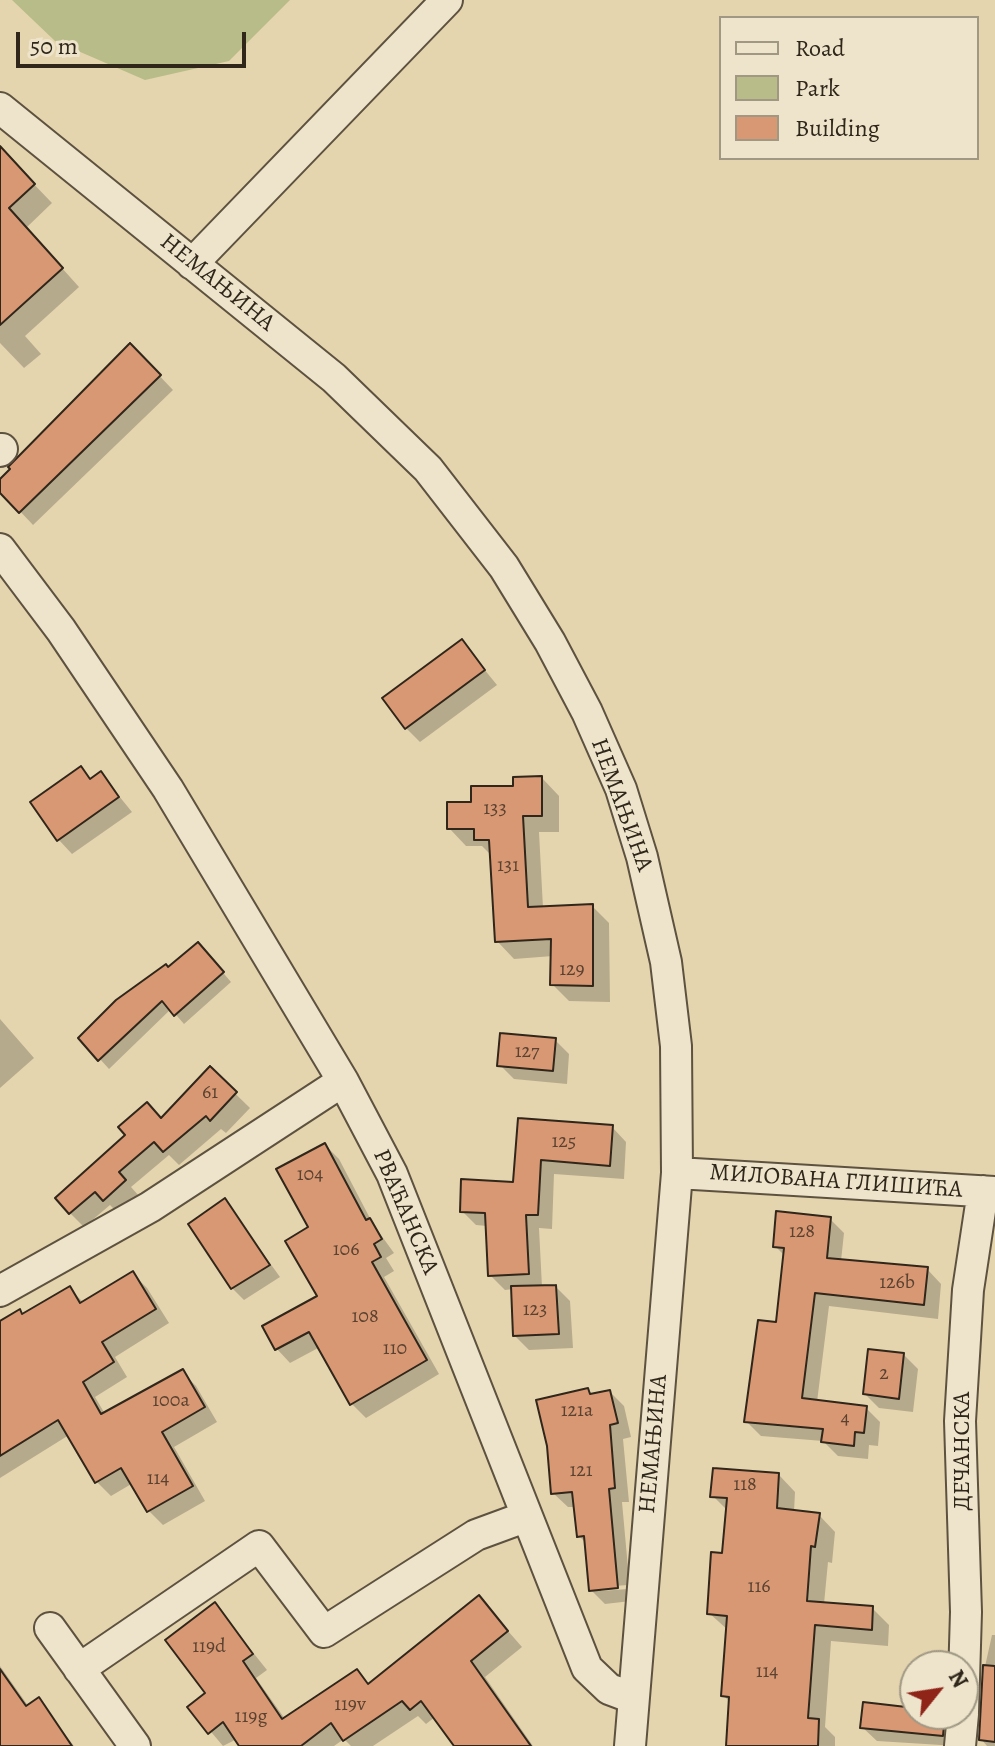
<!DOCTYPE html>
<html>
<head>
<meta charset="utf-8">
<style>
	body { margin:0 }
	#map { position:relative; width:995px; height:1746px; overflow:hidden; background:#e4d5af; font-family:Alegreya,serif }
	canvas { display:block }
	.legend { position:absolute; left:719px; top:16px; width:260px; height:144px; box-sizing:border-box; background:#ede4cb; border:2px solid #a19884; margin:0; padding:10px 14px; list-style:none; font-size:24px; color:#30261a }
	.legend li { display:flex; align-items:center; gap:16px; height:40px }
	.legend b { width:40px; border:2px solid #a19884 }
	.north { position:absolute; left:899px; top:1650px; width:80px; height:80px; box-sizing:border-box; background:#ede4cb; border:2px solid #a19884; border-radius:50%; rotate:60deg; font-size:22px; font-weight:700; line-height:32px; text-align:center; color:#30261a }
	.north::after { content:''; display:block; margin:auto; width:28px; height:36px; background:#8f2418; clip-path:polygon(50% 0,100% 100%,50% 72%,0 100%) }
	.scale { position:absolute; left:16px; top:32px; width:230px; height:36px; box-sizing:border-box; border:4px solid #30261a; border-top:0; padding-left:10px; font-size:24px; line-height:28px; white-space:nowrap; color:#30261a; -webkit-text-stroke:6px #ede4cb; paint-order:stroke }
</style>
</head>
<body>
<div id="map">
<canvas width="995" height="1746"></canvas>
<ul class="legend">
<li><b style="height:10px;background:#ede4cb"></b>Road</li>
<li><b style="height:22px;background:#b8bc88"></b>Park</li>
<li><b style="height:22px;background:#d89874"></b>Building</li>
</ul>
<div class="north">N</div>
<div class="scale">50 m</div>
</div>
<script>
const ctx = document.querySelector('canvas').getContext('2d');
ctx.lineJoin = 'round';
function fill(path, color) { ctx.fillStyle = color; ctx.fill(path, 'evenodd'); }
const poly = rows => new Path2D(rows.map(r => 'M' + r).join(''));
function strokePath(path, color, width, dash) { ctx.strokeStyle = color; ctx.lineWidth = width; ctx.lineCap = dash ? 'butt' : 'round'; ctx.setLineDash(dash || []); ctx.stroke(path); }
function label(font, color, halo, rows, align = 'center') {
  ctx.font = font + ' Alegreya,serif'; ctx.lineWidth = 6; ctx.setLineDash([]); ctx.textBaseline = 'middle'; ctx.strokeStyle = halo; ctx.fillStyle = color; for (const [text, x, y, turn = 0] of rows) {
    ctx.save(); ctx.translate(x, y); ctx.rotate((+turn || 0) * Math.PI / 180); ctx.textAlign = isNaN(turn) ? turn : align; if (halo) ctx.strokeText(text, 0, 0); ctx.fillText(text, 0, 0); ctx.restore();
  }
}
fill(poly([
	[12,0,290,0,229,61,145,80,55,41]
]), '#b8bc88');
fill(poly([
	[0,167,27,177,52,203,26,228,79,287,25,336,41,354,24,368,0,343],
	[130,345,173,390,33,525,0,490,0,482,56,422,54,419],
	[462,642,497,685,420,742,406,728],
	[81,769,92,780,101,774,132,812,72,854,58,839],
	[542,778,559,796,559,832,539,832,543,908,592,906,609,923,610,1002,569,1001,552,984,553,956,514,959,497,941,492,856,482,846,466,846,449,828,473,804],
	[207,954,231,982,184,1024,171,1009,109,1069,81,1038,169,970],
	[0,1019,34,1058,0,1088],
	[555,1040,569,1054,567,1084,514,1079,500,1065],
	[210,1069,250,1108,226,1133,221,1129,179,1165,169,1155,131,1187,139,1196,119,1214,110,1205,84,1227,70,1213],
	[520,1120,612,1127,626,1142,624,1179,554,1174,552,1229,539,1228,542,1287,556,1287,570,1301,573,1348,529,1350,515,1336,513,1289,505,1290,490,1275,487,1226,476,1225,462,1211,515,1184],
	[325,1145,339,1159,373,1224,394,1253,386,1258,394,1271,384,1277,439,1374,366,1418,352,1404,320,1347,290,1363,277,1349,320,1297,310,1228],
	[225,1201,280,1277,244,1300,232,1288,191,1224],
	[830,1219,844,1233,841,1261,927,1269,941,1284,938,1319,829,1306,817,1402,866,1408,880,1422,878,1446,869,1445,868,1459,838,1456,823,1441,761,1436,746,1421,778,1325,785,1256,775,1246],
	[133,1274,147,1288,169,1323,115,1357,127,1377,95,1397,105,1414,182,1372,196,1386,217,1422,174,1447,205,1501,163,1525,149,1511,133,1483,111,1496,97,1482,69,1435,0,1478,0,1323,23,1316,70,1289,84,1303],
	[904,1355,918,1369,913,1412,879,1408,865,1394],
	[588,1390,593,1396,610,1392,624,1406,631,1437,623,1439,629,1502,622,1502,631,1601,605,1604,591,1590,587,1544,579,1536,576,1507,568,1507,553,1493],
	[628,1585,628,1589,601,1591,601,1587],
	[779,1475,795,1492,794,1512,819,1515,835,1532,832,1563,828,1562,824,1604,872,1608,889,1625,888,1646,831,1641,825,1727,835,1737,835,1746,728,1746,731,1703,723,1695,728,1630,709,1613,724,1555,728,1511,713,1496],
	[479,1598,522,1647,485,1677,533,1746,456,1746,435,1717,426,1724,418,1716,373,1746,351,1746,344,1739,334,1746,242,1746,237,1739,223,1746,190,1707,207,1694,215,1605,267,1670,256,1678,285,1719,357,1672,370,1685],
	[992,1635,995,1635,995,1746,987,1746,981,1739,984,1671],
	[0,1666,29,1707,39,1700,74,1746,6,1746,0,1737],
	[915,1710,915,1714,945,1714,958,1728,957,1746,877,1741,862,1727]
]), '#0003');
const building = poly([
	[0,146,35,184,9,208,63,268,0,325,0,146],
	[130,343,161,375,19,513,0,493,0,479,10,469,8,467,130,343],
	[462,639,485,670,405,729,382,698,462,639],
	[81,766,90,779,101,771,119,797,57,841,30,802,81,766],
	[542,776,542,816,523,816,528,907,593,904,593,986,550,985,551,939,495,942,489,840,474,840,474,829,447,829,447,802,471,802,471,786,513,786,513,777,542,776],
	[198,942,224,972,174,1016,162,1001,98,1061,78,1038,116,1000,166,964,168,967,198,942],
	[500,1033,556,1038,553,1071,497,1066,500,1033],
	[210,1066,237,1092,210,1121,206,1116,163,1152,154,1142,119,1172,126,1180,103,1201,95,1192,69,1214,55,1198,125,1135,118,1127,147,1102,161,1118,210,1066],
	[518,1118,613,1125,610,1166,541,1160,538,1215,526,1215,529,1274,488,1276,485,1213,460,1212,461,1179,513,1182,518,1118],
	[325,1143,366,1220,370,1218,382,1239,374,1244,381,1257,372,1262,427,1360,350,1405,309,1332,275,1350,262,1326,317,1296,285,1241,308,1227,276,1169,325,1143],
	[225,1198,270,1265,231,1289,188,1224,225,1198],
	[776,1211,831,1217,827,1258,928,1267,924,1305,815,1293,802,1398,867,1406,864,1433,855,1432,854,1446,821,1442,823,1429,744,1422,758,1320,776,1322,784,1248,773,1247,776,1211],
	[133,1271,156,1309,102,1342,114,1362,83,1382,101,1414,183,1369,205,1407,162,1432,193,1486,147,1512,121,1468,95,1483,58,1420,0,1456,0,1321,20,1309,22,1314,70,1286,80,1303,133,1271],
	[556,1285,559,1334,513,1336,511,1286,556,1285],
	[868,1349,904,1353,899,1399,863,1394,868,1349],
	[588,1388,590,1394,610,1390,618,1423,610,1425,615,1488,609,1489,618,1588,589,1591,584,1536,577,1537,572,1492,551,1494,547,1446,536,1400,588,1388],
	[713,1468,779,1473,777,1508,820,1513,815,1547,811,1546,807,1601,873,1606,872,1630,815,1625,808,1718,819,1719,818,1746,726,1746,729,1697,721,1696,727,1616,707,1614,711,1552,722,1553,727,1498,710,1497,713,1468],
	[479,1595,508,1631,471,1661,531,1746,454,1746,421,1701,410,1710,402,1701,343,1741,331,1723,301,1746,239,1746,223,1722,208,1734,187,1707,205,1693,165,1640,215,1602,253,1654,243,1661,282,1719,357,1669,368,1684,479,1595],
	[983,1665,995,1666,995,1742,979,1740,983,1665],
	[0,1669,26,1706,39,1697,72,1746,0,1746,0,1669],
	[863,1702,915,1708,915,1714,945,1714,943,1736,860,1728,863,1702]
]);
fill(building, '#d89874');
strokePath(building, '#30261a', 2);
const minor = poly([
	[0,108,334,378,428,469,504,567,550,642,587,712,621,789,642,857,666,962,676,1046,677,1173,630,1746],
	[192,264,447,0],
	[0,451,2,449],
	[0,549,61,630,168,789,343,1081,392,1174,587,1668,609,1689,633,1698],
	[677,1173,995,1192],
	[0,1291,150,1207,343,1081],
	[50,1628,135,1746],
	[79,1669,259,1546,324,1632,476,1535,525,1517],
	[963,1712,966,1612,960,1421,968,1290,983,1191],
	[960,1746,963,1714]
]);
strokePath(minor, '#5d523f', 34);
strokePath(minor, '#ede4cb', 30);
label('20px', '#5a4230', null, [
	["133",495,809],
	["131",508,866],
	["129",572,970],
	["127",527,1052],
	["61",210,1093],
	["125",564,1142],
	["104",310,1175],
	["128",802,1232],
	["106",346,1250],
	["126b",897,1283],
	["123",535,1310],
	["108",365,1317],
	["110",395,1349],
	["2",884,1374],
	["100a",171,1401],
	["121a",577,1411],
	["4",845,1419],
	["121",581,1471],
	["114",158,1479],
	["118",745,1485],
	["116",759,1587],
	["119d",209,1647],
	["114",767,1672],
	["119v",350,1705],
	["119g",251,1717]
]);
label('24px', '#30261a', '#ede4cb', [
	["НЕМАЊИНА",217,283,39],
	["НЕМАЊИНА",621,805,70],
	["МИЛОВАНА ГЛИШИЋА",836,1182,4],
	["РВАЋАНСКА",405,1212,67],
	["НЕМАЊИНА",654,1444,-85],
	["ДЕЧАНСКА",963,1451,-90]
]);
</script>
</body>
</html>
